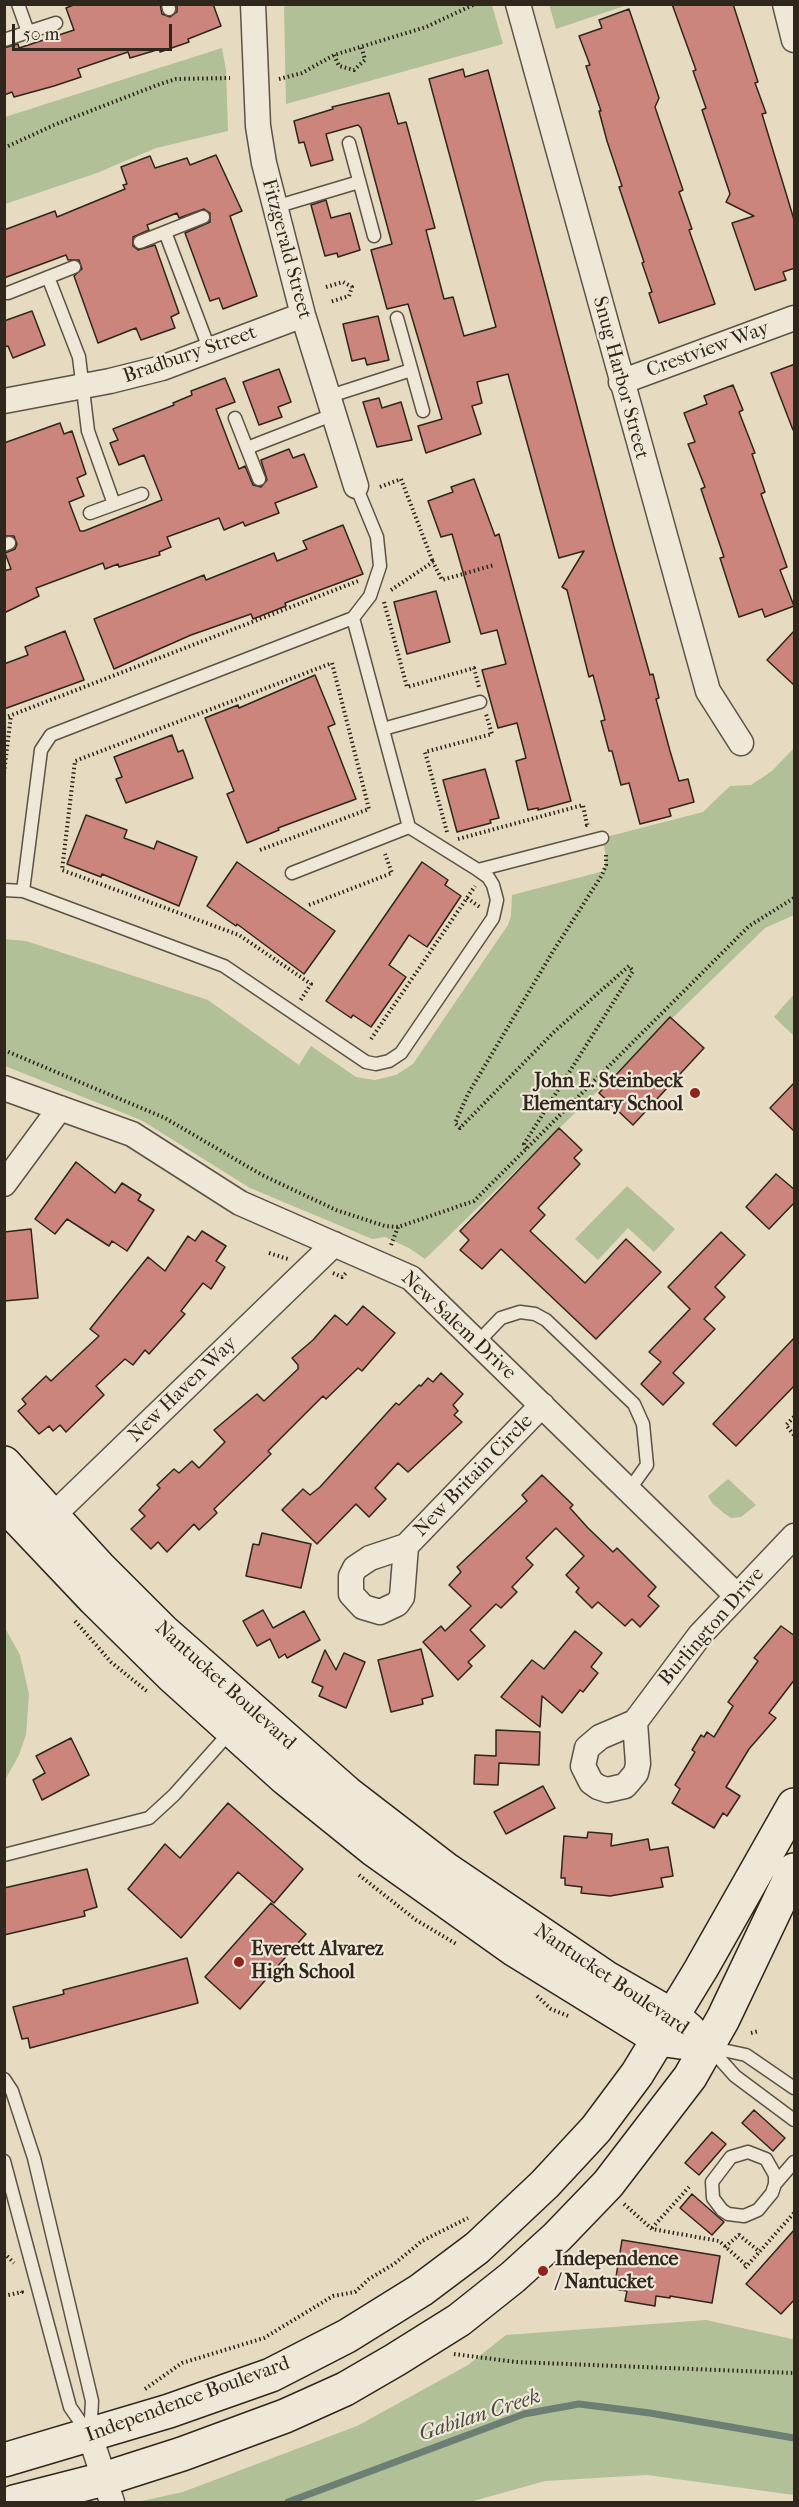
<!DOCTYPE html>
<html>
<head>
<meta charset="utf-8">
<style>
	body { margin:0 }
	#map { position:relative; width:799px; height:2507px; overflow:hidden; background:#e6dac1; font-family:"IM FELL French Canon",serif }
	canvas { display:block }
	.frame { position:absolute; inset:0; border:6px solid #2f261c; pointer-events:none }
	.scale { position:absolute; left:12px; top:24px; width:160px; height:27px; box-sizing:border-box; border:3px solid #2f261c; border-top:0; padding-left:8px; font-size:18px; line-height:21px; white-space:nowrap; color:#2f261c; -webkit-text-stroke:4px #efe7d7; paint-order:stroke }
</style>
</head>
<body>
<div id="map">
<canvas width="799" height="2507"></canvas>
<div class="frame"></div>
<div class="scale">50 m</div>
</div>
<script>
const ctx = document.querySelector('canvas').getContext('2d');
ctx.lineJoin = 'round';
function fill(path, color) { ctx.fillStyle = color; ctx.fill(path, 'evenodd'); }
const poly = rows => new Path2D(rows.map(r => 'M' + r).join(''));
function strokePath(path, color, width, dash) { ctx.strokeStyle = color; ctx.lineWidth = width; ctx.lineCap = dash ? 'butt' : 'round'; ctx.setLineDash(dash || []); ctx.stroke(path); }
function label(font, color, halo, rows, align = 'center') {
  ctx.font = font + ' "IM FELL French Canon",serif'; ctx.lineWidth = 4.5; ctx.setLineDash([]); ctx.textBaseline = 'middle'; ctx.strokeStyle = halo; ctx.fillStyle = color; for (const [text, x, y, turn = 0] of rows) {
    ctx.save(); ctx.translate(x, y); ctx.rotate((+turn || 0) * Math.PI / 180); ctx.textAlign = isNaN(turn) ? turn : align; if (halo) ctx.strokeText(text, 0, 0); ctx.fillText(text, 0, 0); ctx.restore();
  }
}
fill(poly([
	[549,4,627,4,627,5,556,29],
	[290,5,492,5,503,44,286,104,284,7],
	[222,48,226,70,228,131,156,148,97,173,5,204,5,117],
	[794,748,794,915,765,928,425,1259,409,1248,385,1237,372,1239,250,1188,141,1120,5,1066,4,939,26,941,208,1000,299,1065,311,1046,356,1077,375,1080,396,1075,413,1064,508,925,511,916,512,895,604,871,606,856,602,838,703,812,730,786,751,785,772,771],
	[794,994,794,1036,774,1017],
	[627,1186,675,1229,654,1252,628,1228,598,1260,575,1239],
	[728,1479,756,1505,741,1517,731,1518,725,1514,712,1503,708,1496],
	[5,1628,20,1655,29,1694,26,1735,19,1755,5,1780],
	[706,2320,792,2339,794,2336,794,2495,647,2475,545,2481,470,2502,137,2502,183,2492,357,2426,468,2365,506,2335]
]), '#b1c096');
strokePath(poly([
	[288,2502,524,2414,579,2404,650,2413,794,2438]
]), '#6d7f74', 7);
const building = poly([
	[76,4,160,4,162,14,170,17,177,12,177,4,213,4,221,26,188,39,189,42,160,52,160,49,130,58,128,52,78,69,81,77,54,86,14,97,12,92,4,95,4,48,18,44,19,48,74,30,66,8,76,4],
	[672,4,733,4,758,82,755,83,766,113,762,114,795,223,795,268,783,272,786,280,755,290,732,223,754,216,726,202,730,194,702,110,706,108,693,71,696,70,672,4],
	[629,9,659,98,655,107,683,190,679,192,692,229,689,230,715,304,659,323,649,293,652,292,642,263,644,262,619,187,622,186,607,141,599,111,601,111,586,66,590,65,579,36,602,28,599,20,629,9],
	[463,69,465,77,488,70,614,547,650,675,653,674,659,698,656,699,670,751,679,781,688,779,694,802,669,809,671,816,640,824,629,783,621,785,612,751,609,751,601,721,605,720,593,675,589,677,567,590,562,587,584,551,559,558,508,374,477,382,482,403,472,406,481,434,426,453,418,426,442,419,408,304,387,309,371,250,392,244,361,128,358,125,326,134,333,160,311,166,304,142,299,143,294,121,333,109,332,107,389,93,398,124,406,122,435,228,426,230,444,299,453,297,464,336,496,327,429,79,463,69],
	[216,155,242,211,230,216,257,296,223,309,219,298,210,301,185,233,210,222,210,213,204,209,179,218,177,213,147,225,149,230,133,237,133,246,138,250,155,245,179,313,171,317,175,328,141,340,136,328,98,343,74,276,82,269,79,260,68,260,66,255,4,278,4,230,55,211,57,217,125,189,123,185,127,184,121,167,150,156,155,168,187,158,190,165,216,155],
	[326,200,331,218,350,213,360,250,338,257,337,253,325,256,311,205,326,200],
	[32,311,45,345,13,358,8,346,4,347,4,321,32,311],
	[378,316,389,360,367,365,365,358,352,361,343,324,378,316],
	[795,364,795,430,793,430,771,373,795,364],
	[279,369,291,402,278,407,282,417,259,425,243,382,279,369],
	[225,378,235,402,216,409,239,469,245,466,253,485,261,487,267,480,261,460,289,449,293,458,304,454,317,487,275,503,279,513,245,526,243,522,224,530,219,518,167,537,171,547,159,552,160,555,119,567,118,564,105,569,103,563,36,588,39,596,4,613,4,571,11,569,5,553,15,549,17,544,14,536,4,536,4,443,60,423,64,434,72,431,86,474,77,478,84,496,69,502,80,531,84,531,162,500,144,455,119,465,110,443,118,440,113,429,174,405,173,403,192,395,191,391,225,378],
	[733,385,743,410,739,412,755,453,752,454,765,492,761,494,787,567,780,570,794,606,765,617,762,609,739,617,720,558,724,557,701,489,705,487,688,444,695,442,684,413,707,404,704,396,733,385],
	[379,398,382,408,401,402,412,440,377,447,363,402,379,398],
	[474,479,495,536,499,534,571,801,538,810,538,808,528,810,516,761,526,758,517,723,498,728,482,670,506,664,497,630,481,634,452,534,441,537,428,501,453,492,451,487,474,479],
	[343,525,363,574,285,603,286,606,253,619,251,614,191,635,114,669,94,619,204,575,206,580,274,553,277,561,307,549,303,541,343,525],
	[436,591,450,642,407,654,394,602,436,591],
	[795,630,795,686,767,660,795,630],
	[65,631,84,680,4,709,4,664,28,655,25,647,65,631],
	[315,675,335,724,328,727,356,799,278,828,279,830,247,843,227,794,234,791,205,718,238,705,239,708,315,675],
	[172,735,178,752,183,750,193,778,126,803,116,779,122,777,114,757,172,735],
	[485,769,499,818,490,820,491,823,457,832,443,780,485,769],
	[86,815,127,830,124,838,154,849,157,841,197,857,179,906,102,874,101,877,67,864,86,815],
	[237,862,335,931,304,974,237,924,236,926,207,906,237,862],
	[422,862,448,880,445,885,461,896,427,947,409,935,389,965,406,977,371,1027,353,1015,351,1018,326,1001,422,862],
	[670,1017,704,1048,633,1125,599,1093,670,1017],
	[795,1082,795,1132,770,1108,795,1082],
	[559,1128,582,1150,574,1158,580,1164,538,1208,545,1215,530,1231,585,1283,626,1239,661,1272,596,1339,501,1249,482,1269,460,1250,469,1240,460,1231,559,1128],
	[76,1162,115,1193,122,1183,141,1195,138,1200,154,1210,127,1251,112,1241,109,1246,67,1219,55,1234,35,1219,76,1162],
	[776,1174,795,1190,795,1202,769,1229,746,1207,776,1174],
	[31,1229,38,1298,4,1301,4,1232,31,1229],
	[202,1231,226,1246,216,1261,225,1267,211,1289,203,1283,181,1311,185,1314,149,1354,145,1350,133,1365,125,1359,96,1386,104,1395,66,1432,60,1425,53,1431,49,1426,39,1434,18,1411,26,1404,22,1399,46,1376,51,1381,99,1336,90,1329,148,1257,165,1271,188,1236,195,1241,202,1231],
	[721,1232,745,1255,715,1287,725,1297,704,1319,715,1329,673,1373,684,1383,663,1405,641,1384,661,1362,649,1352,690,1309,668,1287,721,1232],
	[363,1306,395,1333,362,1371,358,1368,326,1399,323,1396,268,1451,271,1454,214,1509,217,1513,199,1530,194,1524,167,1552,158,1542,151,1549,131,1529,145,1516,139,1510,160,1488,157,1485,174,1469,179,1473,192,1461,199,1468,225,1442,214,1430,257,1394,264,1401,298,1369,298,1365,292,1358,313,1340,335,1315,347,1325,363,1306],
	[795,1337,795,1385,736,1446,713,1424,795,1337],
	[441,1373,463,1394,453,1405,458,1411,454,1415,462,1422,408,1472,398,1463,375,1488,386,1499,369,1517,356,1504,317,1544,282,1510,303,1489,310,1495,320,1487,396,1403,399,1405,419,1385,421,1386,428,1378,433,1382,441,1373],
	[542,1475,573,1505,570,1508,588,1528,613,1552,617,1548,656,1587,648,1596,659,1606,640,1627,632,1619,625,1626,598,1602,592,1608,576,1592,579,1588,566,1575,584,1556,556,1528,526,1558,533,1565,512,1587,517,1592,501,1608,496,1604,470,1630,485,1646,468,1662,472,1666,458,1680,423,1642,441,1626,445,1631,471,1606,449,1585,461,1572,457,1567,527,1501,522,1495,542,1475],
	[262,1533,311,1544,301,1588,246,1576,253,1544,259,1545,262,1533],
	[263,1610,273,1628,304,1611,320,1640,287,1658,285,1654,279,1658,270,1639,257,1646,243,1621,263,1610],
	[781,1626,795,1636,795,1679,769,1713,776,1718,749,1749,726,1787,740,1796,727,1816,723,1813,714,1828,672,1803,680,1789,675,1785,695,1752,692,1750,701,1735,704,1737,707,1732,714,1737,733,1706,728,1702,758,1661,754,1658,781,1626],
	[575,1631,602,1653,591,1667,598,1673,583,1692,580,1690,562,1713,542,1696,540,1727,501,1697,532,1660,544,1669,575,1631],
	[421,1649,433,1696,422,1699,423,1704,391,1712,378,1660,421,1649],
	[325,1650,336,1670,344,1653,365,1662,346,1708,319,1696,323,1687,312,1682,325,1650],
	[496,1730,540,1732,539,1765,499,1763,498,1785,474,1784,475,1755,496,1756,496,1730],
	[71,1738,89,1775,42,1800,33,1780,45,1773,36,1756,71,1738],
	[543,1786,555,1808,506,1834,494,1812,543,1786],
	[228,1803,303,1869,274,1903,238,1872,181,1938,128,1889,165,1844,180,1858,228,1803],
	[588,1832,612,1834,611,1846,648,1839,650,1850,668,1847,673,1876,661,1878,663,1887,610,1896,581,1893,582,1887,565,1885,565,1878,561,1878,564,1836,587,1838,588,1832],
	[87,1869,97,1907,84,1911,85,1916,4,1935,4,1888,87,1869],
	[271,1903,306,1934,240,2009,205,1977,271,1903],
	[187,1958,198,2003,30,2048,28,2038,22,2039,13,2007,64,1994,63,1990,187,1958],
	[754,2110,785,2138,773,2151,742,2123,754,2110],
	[712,2132,726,2144,699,2175,685,2163,712,2132],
	[692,2194,724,2222,712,2235,680,2208,692,2194],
	[795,2229,795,2299,781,2314,746,2284,795,2229],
	[622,2240,720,2256,712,2303,670,2296,670,2298,656,2296,655,2306,625,2301,627,2291,614,2289,622,2240]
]);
fill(building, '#cc857d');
strokePath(building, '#2f261c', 1.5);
const lane = poly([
	[18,4,28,32],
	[168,4,169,9],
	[4,40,56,23],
	[349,143,374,236],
	[275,207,359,182],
	[165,232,210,351],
	[140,242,203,217],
	[48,277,79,357,88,431,114,504],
	[8,293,74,267],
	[397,318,423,411],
	[327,397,411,370],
	[235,418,259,479],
	[247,448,332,415],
	[90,513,142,494],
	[4,545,9,543],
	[353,618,409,827,478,870],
	[383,729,480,702],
	[292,873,409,827],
	[4,890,23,891,224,966,366,1062,376,1064,389,1061,401,1053,493,918,497,900,493,885,488,877,478,870,602,838],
	[23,891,41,750,51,735,353,618,370,596,380,566,377,537,356,486],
	[478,1342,501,1318,520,1312,535,1314,546,1320,634,1404,643,1424,647,1465,629,1490],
	[4,1855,149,1818,174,1795,231,1731],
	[709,2047,735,2076,794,2120],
	[709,2047,746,2055,794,2088],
	[4,2079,12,2091,34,2158,92,2401,90,2436,70,2407,4,2161],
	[748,2152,766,2159,775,2175,775,2184,772,2193,758,2210,744,2216,728,2214,722,2210,713,2198,712,2182,731,2157,748,2152],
	[775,2184,794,2162]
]);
const street = poly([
	[253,4,258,126,264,163,303,315,356,486],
	[518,4,708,691,741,743],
	[785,4,794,40],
	[621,382,794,318],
	[4,401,110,381,162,368,303,315],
	[4,1088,132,1134,240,1203,411,1278,736,1595],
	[4,1184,60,1108],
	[40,1528,334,1244],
	[406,1546,402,1597,397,1604,380,1612,363,1607,351,1594,351,1576,355,1568,370,1558,406,1546],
	[406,1546,542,1405],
	[635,1722,700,1635,794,1536],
	[635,1722,638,1764,636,1773,625,1786,607,1790,598,1787,591,1782,583,1766,587,1748,600,1737,635,1722],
	[90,2436,112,2502]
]);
const secondary = poly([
	[4,1463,99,1567,163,1631,347,1793,447,1870,605,1977,673,2016,689,2030],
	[4,1504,94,1599,172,1676,285,1778,373,1849,515,1950,659,2039,680,2042],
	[4,2460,169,2411,271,2375,347,2336,421,2290,477,2248,545,2184,596,2129,637,2074,701,1969,794,1805],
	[14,2502,104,2479,182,2454,285,2416,345,2389,395,2360,459,2320,513,2277,557,2237,608,2184,690,2077,723,2019,794,1870]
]);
strokePath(lane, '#5d5345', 15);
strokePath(street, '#5d5345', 27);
strokePath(secondary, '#2f261c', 36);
strokePath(poly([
	[334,55,339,66,354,70,365,60,361,45],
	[279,79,302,73,334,55,426,27,475,4],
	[4,148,54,125,160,84,176,79,230,78],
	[326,287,343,282,352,287,349,296,330,302],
	[380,487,401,479,433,562],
	[391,590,433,562,442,580,494,565],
	[384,602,407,687,474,668,479,687],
	[4,718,358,581],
	[4,773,11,715],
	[447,832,425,752,492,734,486,714],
	[458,839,583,805,587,825,590,824],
	[260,850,369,809,332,663,75,761,62,870,239,935,311,984,300,1001],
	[467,898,481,908],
	[309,905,392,873,385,854],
	[371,1039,475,886],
	[4,1050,165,1118,262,1175,336,1210,385,1226,398,1227,474,1201,749,926,794,898],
	[527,1148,524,1144,633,971,629,966,555,1031,460,1128,455,1123,468,1094,552,953,602,875,606,865,606,853],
	[391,1245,398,1227],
	[269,1253,288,1259],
	[333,1273,342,1277,347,1272],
	[794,1417,786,1425,794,1435],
	[75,1621,111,1662,149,1693],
	[359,1875,416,1920,458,1945],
	[537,1996,551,2009,568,2016],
	[751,2033,759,2031],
	[624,2204,652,2229,719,2241,747,2266],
	[652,2228,689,2187],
	[725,2247,739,2235,760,2252],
	[4,2253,14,2263],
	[745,2268,794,2213],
	[4,2296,22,2292,21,2290],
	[454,2354,516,2362,794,2373],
	[145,2389,182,2363,264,2338,333,2296,355,2292,369,2279,394,2264,422,2241,468,2218]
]), '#2f261c', 4, [1.5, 3]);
strokePath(lane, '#efe7d7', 12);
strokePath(street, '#efe7d7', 24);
strokePath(secondary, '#efe7d7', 33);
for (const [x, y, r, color] of [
	[695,1093,6,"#8f2418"],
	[239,1962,6,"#8f2418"],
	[543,2271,6,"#8f2418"]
]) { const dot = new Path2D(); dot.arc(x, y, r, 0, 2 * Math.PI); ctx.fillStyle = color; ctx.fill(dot); strokePath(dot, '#efe7d7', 2); }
label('20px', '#2f261c', '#efe7d7', [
	["Fitzgerald Street",286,249,75],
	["Crestview Way",708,350,-20],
	["Bradbury Street",190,355,-19],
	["Snug Harbor Street",620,378,75],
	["New Salem Drive",458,1326,43],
	["New Haven Way",183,1390,-44],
	["New Britain Circle",474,1476,-46],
	["Burlington Drive",712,1627,-49],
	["Nantucket Boulevard",225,1686,42],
	["Nantucket Boulevard",611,1980,34],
	["Independence Boulevard",188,2400,-20]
]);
label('bold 20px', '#2f261c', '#efe7d7', [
	["John E. Steinbeck",683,1082,"right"],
	["Elementary School",683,1105,"right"],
	["Everett Alvarez",251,1950],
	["High School",251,1973],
	["Independence",555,2260],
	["/ Nantucket",555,2283]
], 'left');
label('italic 21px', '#494b41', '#efe7d7', [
	["Gabilan Creek",480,2416,-18]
]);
</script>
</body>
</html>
